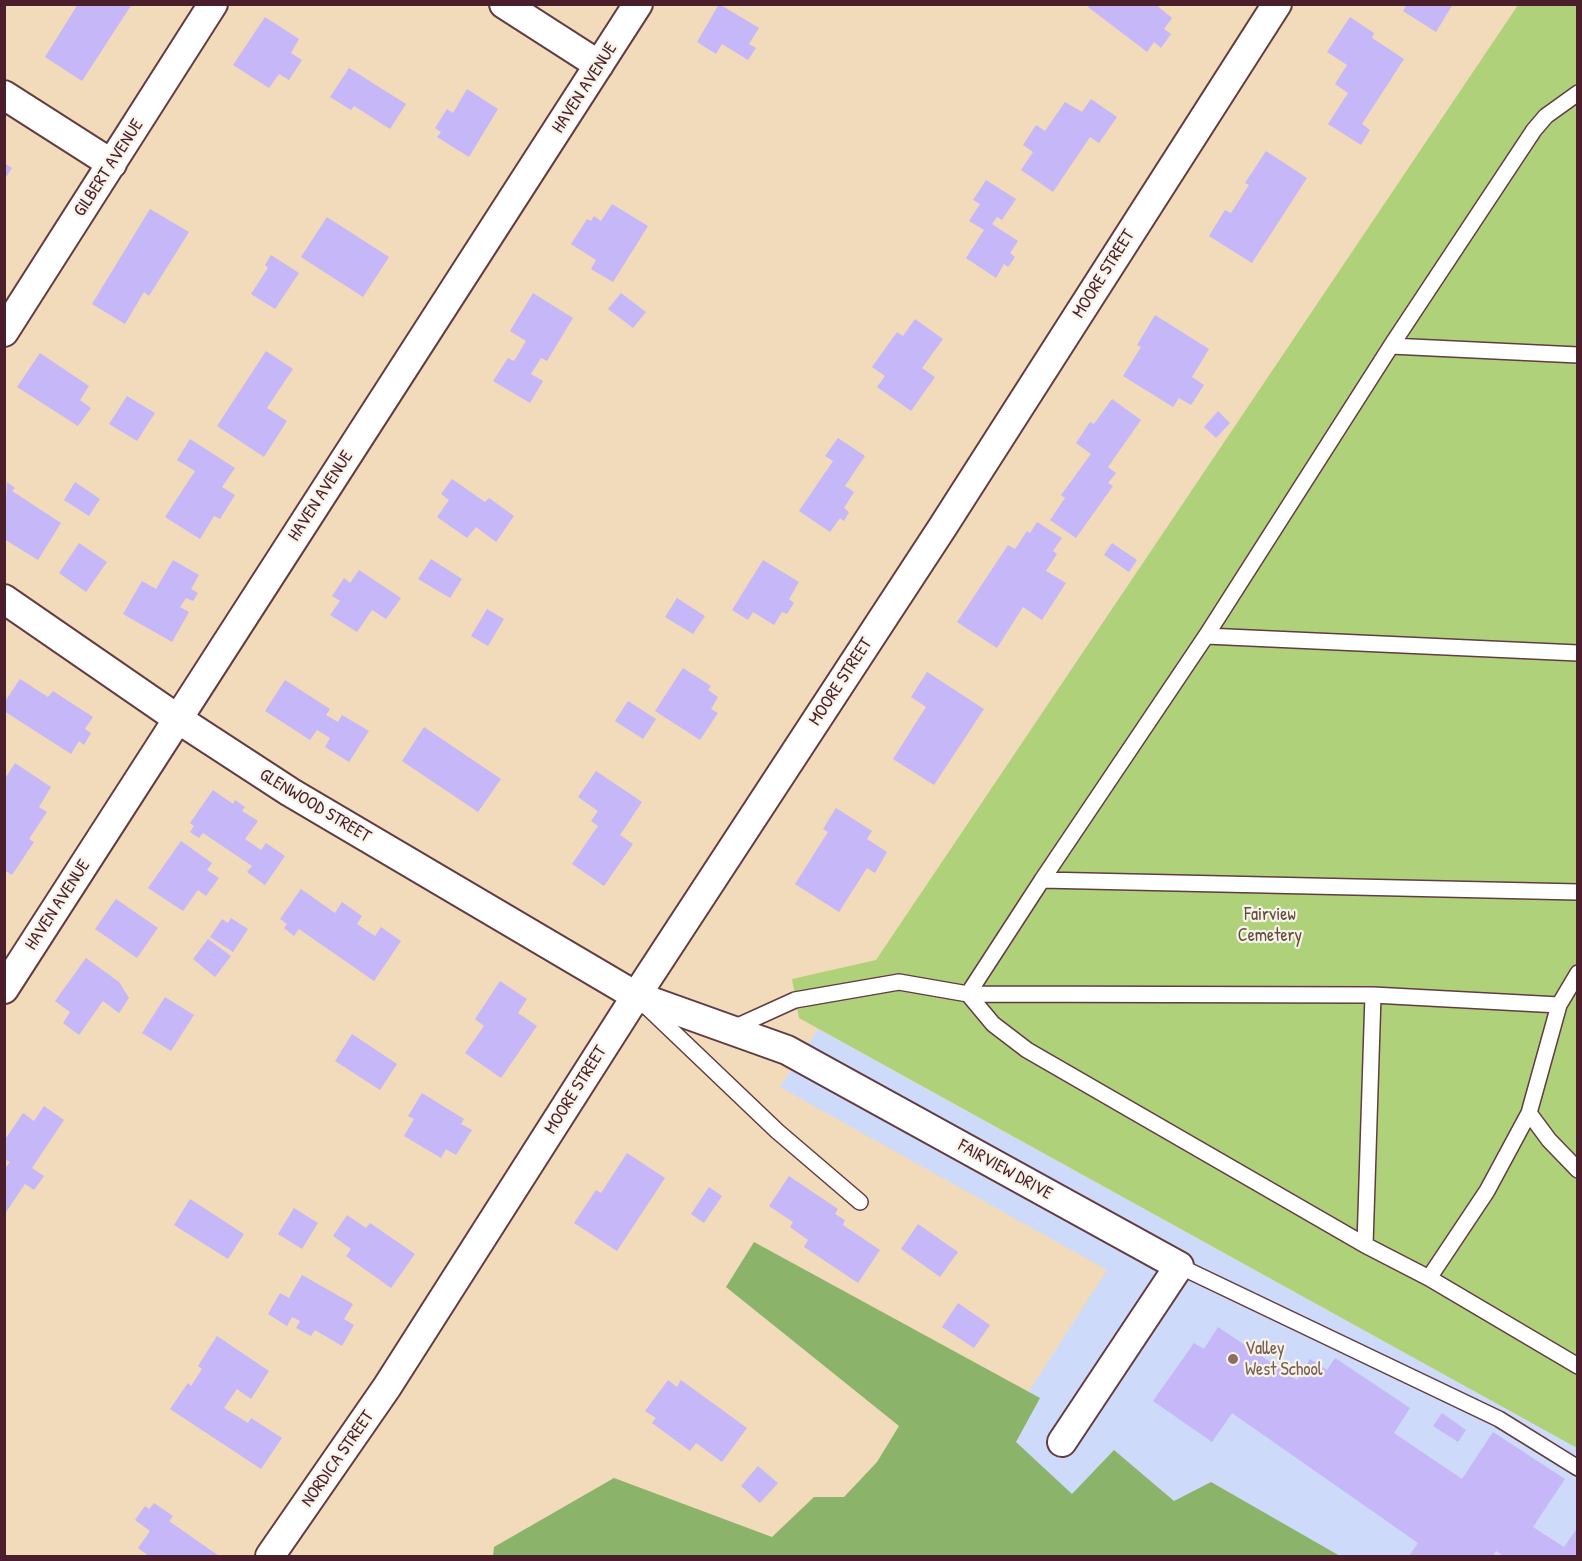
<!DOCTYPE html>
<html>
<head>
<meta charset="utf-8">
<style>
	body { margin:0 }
	#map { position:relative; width:1582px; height:1561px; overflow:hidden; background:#f1dbbb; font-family:"Patrick Hand",sans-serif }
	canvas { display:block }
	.frame { position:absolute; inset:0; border:6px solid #4a1f2b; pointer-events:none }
</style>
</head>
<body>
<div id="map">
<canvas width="1582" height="1561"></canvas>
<div class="frame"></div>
</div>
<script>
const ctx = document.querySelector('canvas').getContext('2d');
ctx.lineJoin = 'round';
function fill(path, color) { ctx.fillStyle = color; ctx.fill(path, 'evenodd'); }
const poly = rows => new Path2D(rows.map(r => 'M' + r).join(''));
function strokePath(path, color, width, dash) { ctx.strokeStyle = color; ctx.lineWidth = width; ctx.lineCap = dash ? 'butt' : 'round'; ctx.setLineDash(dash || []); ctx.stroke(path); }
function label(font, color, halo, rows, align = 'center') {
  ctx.font = font + ' "Patrick Hand",sans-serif'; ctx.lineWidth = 4.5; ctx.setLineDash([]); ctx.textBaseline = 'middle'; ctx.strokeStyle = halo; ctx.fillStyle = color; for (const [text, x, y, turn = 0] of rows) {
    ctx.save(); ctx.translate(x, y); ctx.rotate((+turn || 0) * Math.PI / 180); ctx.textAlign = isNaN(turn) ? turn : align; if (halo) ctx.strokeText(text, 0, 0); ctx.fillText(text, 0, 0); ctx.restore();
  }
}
fill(poly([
	[818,1029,1577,1448,1577,1556,1110,1556,951,1512,1107,1270,780,1087]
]), '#cedafa');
fill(poly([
	[1518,5,1577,5,1577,1448,799,1018,792,979,876,960]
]), '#afd17a');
fill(poly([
	[754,1242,1040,1398,1016,1442,1072,1494,1114,1450,1174,1501,1211,1482,1340,1556,493,1556,494,1547,614,1478,772,1537,814,1497,844,1497,877,1462,899,1426,726,1287]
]), '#8bb36a');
fill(poly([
	[78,4,132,4,82,81,45,57],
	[719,4,759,28,749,44,756,48,748,60,722,44,716,54,697,42],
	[1090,4,1155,4,1172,18,1164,29,1171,34,1161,48,1154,42,1147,52,1088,7],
	[1407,4,1453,4,1436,32,1403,11],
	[265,17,299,39,291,53,302,60,289,80,279,74,269,88,233,65],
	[1350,17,1374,33,1372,38,1404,59,1362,124,1370,130,1361,145,1328,124,1348,93,1335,84,1347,65,1327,52],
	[349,68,406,104,390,129,354,106,351,110,330,97],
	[467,89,498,109,469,157,437,137,441,132,435,128,447,109,453,113],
	[1091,99,1117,117,1099,143,1090,137,1053,192,1021,170,1033,152,1023,145,1036,125,1045,131,1065,102,1082,112],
	[1266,151,1307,178,1252,263,1209,236,1225,210,1231,213,1249,185,1245,183],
	[4,163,12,168,4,180],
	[986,180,1016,199,1002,220,997,217,992,224,1018,241,1010,253,1015,257,1008,267,1004,264,996,278,966,258,984,230,969,221,980,204,973,200],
	[612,204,648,226,613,282,591,269,596,260,571,244,587,219,591,221,594,216,601,221],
	[150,209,189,232,149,296,144,292,125,324,92,304],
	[327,217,389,257,363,297,301,257],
	[271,255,299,273,275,309,251,294,268,268,265,265],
	[533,293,573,318,547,361,541,358,531,374,543,381,530,403,493,381,508,358,514,361,526,341,510,331],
	[621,293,646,312,633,328,608,309],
	[1155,315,1209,349,1192,377,1204,385,1191,405,1179,398,1173,407,1123,376,1141,347,1137,345],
	[915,319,943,339,922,368,935,377,911,411,877,387,885,376,872,367,897,332,903,336],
	[266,351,293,369,267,408,287,421,264,457,217,426],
	[40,353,89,386,80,400,91,408,78,426,17,387],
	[127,396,155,413,137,441,109,424],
	[1112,399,1141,420,1108,467,1116,473,1108,483,1113,486,1076,538,1050,520,1065,498,1061,495,1091,454,1076,443,1090,422,1094,424],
	[1218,411,1230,423,1216,438,1204,427],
	[838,438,865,456,845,486,854,492,844,508,849,512,844,521,840,518,830,532,799,511,833,461,825,456],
	[190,439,235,468,222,487,235,495,220,519,214,516,200,539,165,517,195,471,177,460],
	[452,479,485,502,489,498,514,516,496,542,476,527,467,538,437,517,449,500,441,494],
	[7,482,15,488,12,491,61,523,38,560,4,539],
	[75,482,100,499,89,516,64,500],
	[1037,522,1062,538,1053,551,1057,554,1046,571,1066,583,1042,620,1023,607,997,648,957,622,1008,545,1015,549,1027,531,1030,533],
	[79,543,107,562,86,592,59,573],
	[1112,543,1137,560,1129,572,1104,555],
	[431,559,462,579,450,598,418,579],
	[173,560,199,575,191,589,198,593,193,601,186,598,180,607,189,612,172,642,123,614,142,581,156,589],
	[763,560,799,582,789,599,794,603,787,614,782,612,774,625,753,612,748,620,732,610],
	[359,570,401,598,386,619,372,610,357,632,330,615,340,601,332,596,344,578,350,583],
	[677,598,705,616,693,634,665,617],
	[487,609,504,619,488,646,471,636],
	[683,668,711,686,708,690,718,697,711,709,718,713,700,740,655,711],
	[927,672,984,709,934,785,893,759,926,707,911,697],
	[20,679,48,697,53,691,93,717,85,729,91,733,84,745,79,741,71,754,4,711,4,703],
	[285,680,330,709,326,715,338,722,342,715,369,731,349,762,325,747,330,738,317,730,310,740,265,711],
	[628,701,656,719,643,739,615,721],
	[424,727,501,779,478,812,402,761],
	[15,763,51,787,39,807,47,812,29,839,34,842,12,875,4,870,4,780],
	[596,771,642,802,620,835,633,844,604,886,572,864,598,826,591,821,598,811,578,797],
	[213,790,233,804,235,800,245,807,242,811,258,821,245,839,261,850,266,843,285,856,265,885,247,872,252,866,203,833,199,838,190,832,194,826,190,823],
	[836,808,872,831,867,839,887,852,875,873,867,868,839,912,795,884,828,832,823,829],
	[181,841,212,863,207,870,219,878,206,896,198,890,183,911,148,888],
	[301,889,335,913,342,902,362,916,357,924,375,936,381,927,401,941,374,981,299,929,294,936,284,928,287,924,280,919],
	[116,899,158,928,137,958,95,929],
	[231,918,248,929,233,952,210,937,222,919,228,923],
	[208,939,231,956,215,977,193,959],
	[86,958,119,982,129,998,119,1013,103,1001,79,1035,63,1023,70,1012,55,1001],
	[500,981,527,999,518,1013,537,1026,501,1078,465,1053,484,1026,475,1019],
	[165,997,194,1015,171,1051,142,1033],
	[352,1034,397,1064,380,1090,335,1061],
	[422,1093,464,1119,461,1124,472,1130,456,1155,446,1149,441,1158,404,1136,414,1119,408,1116],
	[44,1106,64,1120,32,1168,44,1176,34,1190,25,1184,4,1215,4,1170,10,1162,4,1159,4,1141,23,1113,34,1121],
	[627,1153,665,1178,617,1251,574,1223,596,1190,601,1193],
	[789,1176,838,1209,835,1214,845,1220,843,1225,880,1250,858,1283,804,1247,808,1240,790,1227,793,1222,769,1206],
	[709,1187,722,1196,704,1223,691,1214],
	[190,1199,244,1234,228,1259,174,1225],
	[294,1208,318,1223,302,1249,278,1234],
	[347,1215,366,1228,370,1223,415,1254,391,1288,346,1256,351,1249,333,1236],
	[918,1224,958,1252,940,1277,901,1249],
	[302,1275,353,1304,344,1319,354,1325,342,1346,315,1330,311,1336,296,1328,300,1321,292,1317,287,1326,268,1314,280,1293,289,1298],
	[958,1303,990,1325,974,1348,942,1327],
	[1218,1327,1297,1380,1310,1359,1327,1370,1335,1358,1410,1408,1394,1433,1462,1479,1493,1432,1565,1479,1533,1527,1564,1547,1578,1527,1578,1556,1504,1556,1496,1551,1493,1556,1409,1556,1418,1543,1232,1413,1212,1442,1153,1401,1194,1343,1204,1349],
	[217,1336,269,1371,251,1399,237,1389,224,1408,248,1423,251,1418,282,1438,261,1469,170,1409,188,1383,191,1386,202,1369,198,1366],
	[668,1380,677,1387,681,1380,747,1428,722,1462,696,1443,690,1451,652,1423,656,1418,645,1411],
	[1442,1413,1466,1430,1458,1442,1433,1426],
	[758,1466,778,1483,760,1503,741,1486],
	[154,1503,173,1516,169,1521,219,1556,149,1556,138,1548,150,1531,135,1520,145,1506,149,1509]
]), '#c5b7f8');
const service = poly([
	[1578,93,1546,116,1534,130,1391,346,1578,355],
	[1206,636,1578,653],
	[1042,880,1206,636,1391,346],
	[1578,973,1559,1005,1529,1113,1487,1191,1429,1278,1578,1366],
	[1559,1005,1373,995,968,994,1042,880,1578,892],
	[646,1006,777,1131,860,1202],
	[731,1029,795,1000,899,982,968,994,993,1024,1027,1050,1365,1245,1429,1278],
	[1529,1113,1549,1140,1578,1170],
	[1365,1245,1373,995],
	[1179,1266,1499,1419,1578,1468]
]);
const minor = poly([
	[504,4,599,65],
	[4,95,112,164],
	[4,332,213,4],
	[4,599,178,719,290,792,636,996,787,1050,1179,1266,1062,1442],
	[4,989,638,4],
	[270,1556,387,1387,636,996,942,528,1277,4]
]);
strokePath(service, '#633b41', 18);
strokePath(minor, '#633b41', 32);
strokePath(service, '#fff', 15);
strokePath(minor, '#fff', 28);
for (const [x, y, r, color] of [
	[1233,1359,6,"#8d6e63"]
]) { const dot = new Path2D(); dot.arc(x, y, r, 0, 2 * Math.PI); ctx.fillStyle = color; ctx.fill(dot); strokePath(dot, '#f7f3e8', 2); }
label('18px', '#4a1f2b', '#f7f3e8', [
	["HAVEN AVENUE",585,88,-57],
	["GILBERT AVENUE",109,168,-57],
	["MOORE STREET",1104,274,-58],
	["HAVEN AVENUE",321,496,-57],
	["MOORE STREET",841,682,-57],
	["GLENWOOD STREET",315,806,31],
	["HAVEN AVENUE",58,905,-57],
	["MOORE STREET",576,1090,-58],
	["FAIRVIEW DRIVE",1005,1170,29],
	["NORDICA STREET",338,1459,-55]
]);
label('18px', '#634c3f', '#f7f3e8', [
	["Fairview",1270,915],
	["Cemetery",1270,936]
]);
label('18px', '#785e54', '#f7f3e8', [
	["Valley",1245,1349],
	["West School",1245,1370]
], 'left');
</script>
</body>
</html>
